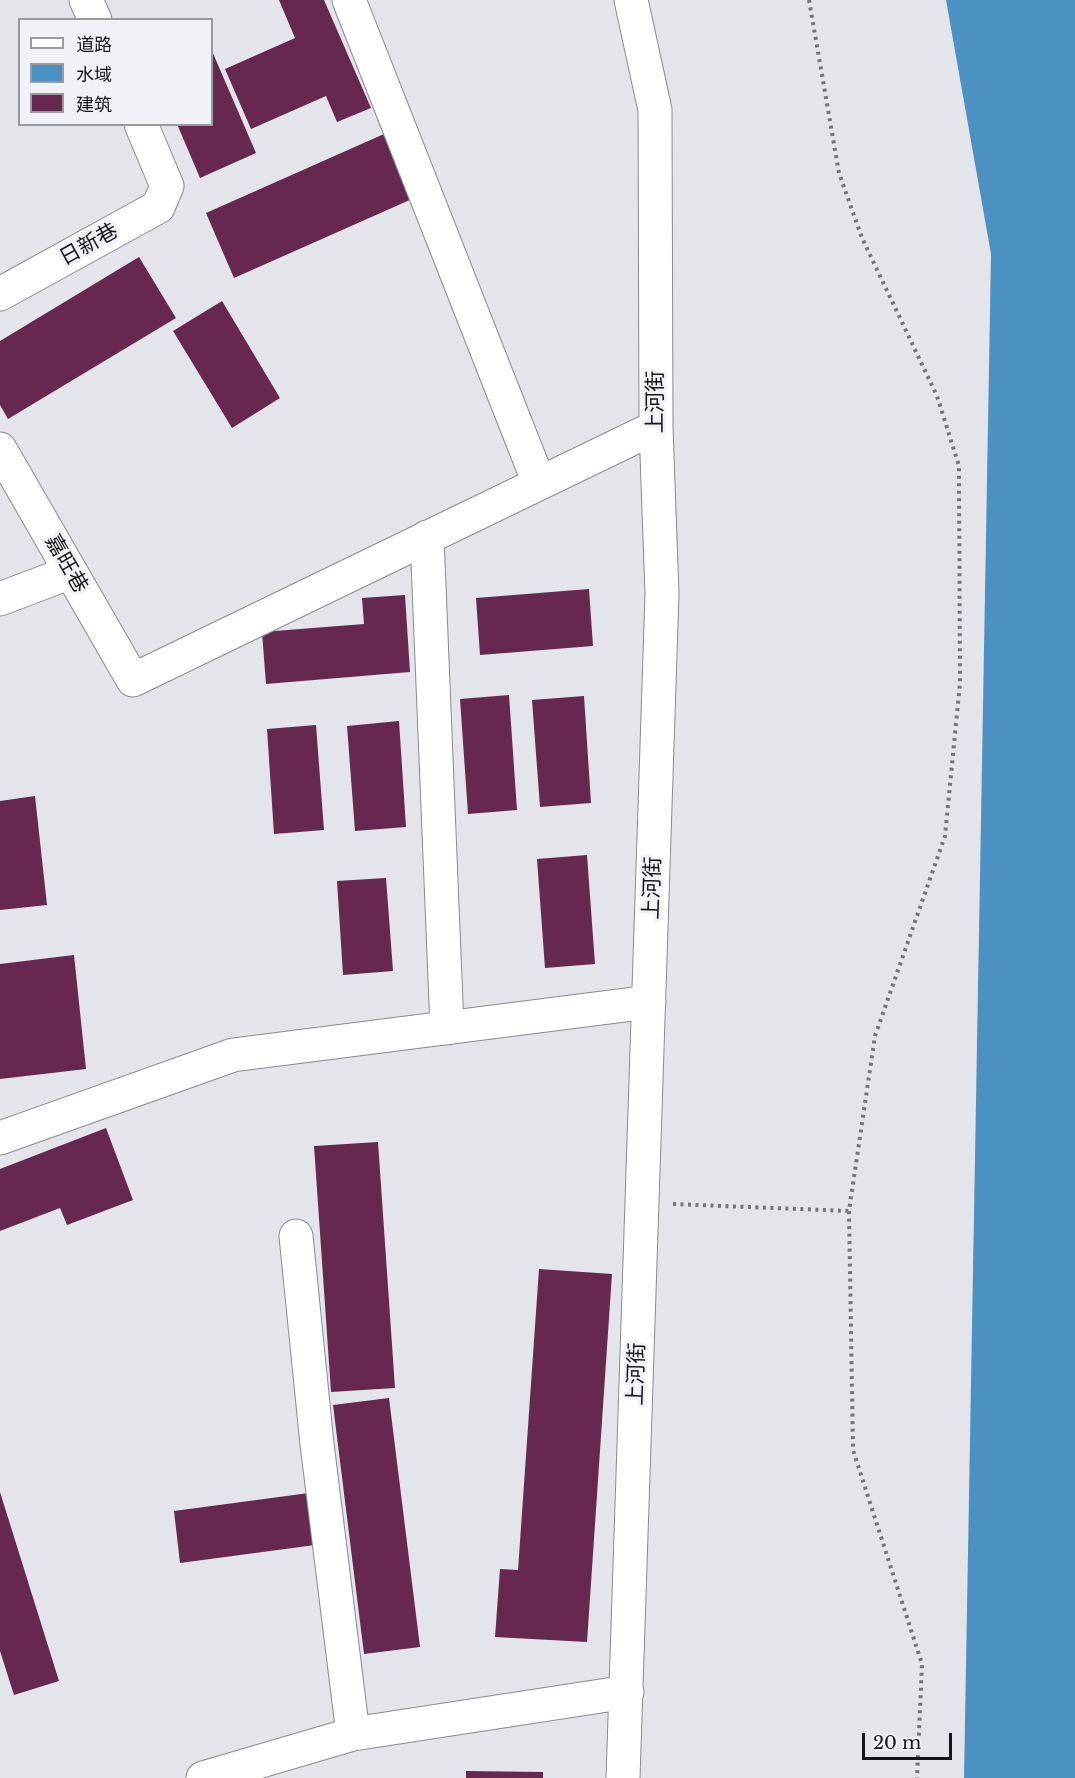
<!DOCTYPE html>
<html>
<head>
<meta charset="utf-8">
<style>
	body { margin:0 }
	#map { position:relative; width:1075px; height:1778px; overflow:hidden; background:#e4e5ea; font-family:"Libre Baskerville","Noto Sans SC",serif }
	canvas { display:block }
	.legend { position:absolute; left:18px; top:18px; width:195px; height:108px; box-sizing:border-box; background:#f1f2f7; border:2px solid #999a9d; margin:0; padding:8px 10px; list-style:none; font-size:18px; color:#141517 }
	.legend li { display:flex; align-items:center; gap:12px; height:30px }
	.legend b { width:30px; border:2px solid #999a9d }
	.scale { position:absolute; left:862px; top:1733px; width:90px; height:27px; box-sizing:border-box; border:3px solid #141517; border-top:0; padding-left:8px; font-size:18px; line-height:21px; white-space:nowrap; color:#141517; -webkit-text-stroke:4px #f1f2f7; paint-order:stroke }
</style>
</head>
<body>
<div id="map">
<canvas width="1075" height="1778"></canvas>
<ul class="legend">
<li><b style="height:8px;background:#fff"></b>道路</li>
<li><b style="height:16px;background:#4b91c1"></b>水域</li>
<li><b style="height:16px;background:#66284e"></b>建筑</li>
</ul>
<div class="scale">20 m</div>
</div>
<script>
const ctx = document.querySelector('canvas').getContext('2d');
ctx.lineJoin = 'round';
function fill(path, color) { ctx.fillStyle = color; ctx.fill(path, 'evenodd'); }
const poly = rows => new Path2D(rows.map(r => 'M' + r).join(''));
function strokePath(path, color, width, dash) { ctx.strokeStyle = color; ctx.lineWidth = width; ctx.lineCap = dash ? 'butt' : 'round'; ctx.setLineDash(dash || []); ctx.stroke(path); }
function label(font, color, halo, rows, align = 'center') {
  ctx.font = font + ' "Libre Baskerville","Noto Sans SC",serif'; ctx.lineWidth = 6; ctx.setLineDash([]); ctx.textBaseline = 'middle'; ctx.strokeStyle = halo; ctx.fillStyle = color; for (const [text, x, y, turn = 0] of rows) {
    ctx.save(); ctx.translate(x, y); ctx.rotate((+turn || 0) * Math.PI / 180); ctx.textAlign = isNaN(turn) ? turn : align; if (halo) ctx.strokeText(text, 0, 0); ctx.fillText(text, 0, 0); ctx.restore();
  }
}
fill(poly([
	[946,0,1075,0,1075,1778,964,1778,991,254]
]), '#4b91c1');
fill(poly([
	[279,0,324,0,371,108,337,122,326,96,251,129,225,69,295,38],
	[212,51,256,153,200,178,177,124,212,124],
	[384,134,412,199,234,278,206,213],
	[139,257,176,318,8,419,0,405,0,341],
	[222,301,280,398,232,428,173,331],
	[589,589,593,646,480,655,476,598],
	[405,595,410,672,266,684,262,632,364,624,362,598],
	[509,695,517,810,468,814,460,699],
	[584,696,591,803,540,807,532,700],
	[399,721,406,827,355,831,347,726],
	[316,725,324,830,274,834,267,729],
	[35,796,47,905,0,910,0,801],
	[587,855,595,964,545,968,537,859],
	[386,878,393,971,343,975,337,881],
	[74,955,86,1069,0,1079,0,964],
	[106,1128,133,1200,67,1225,60,1208,0,1231,0,1169],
	[378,1142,395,1388,331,1392,314,1146],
	[539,1269,612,1274,587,1642,495,1637,500,1569,518,1570],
	[389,1398,420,1647,364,1654,333,1405],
	[0,1492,59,1681,14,1695,0,1651],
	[309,1493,315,1545,180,1563,174,1511],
	[466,1771,543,1772,543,1778,466,1778]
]), '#66284e');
const minor = poly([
	[86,0,95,20],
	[349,0,539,483],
	[0,294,158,207,167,186,141,124],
	[0,449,133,680,656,427],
	[427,537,447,1028],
	[0,599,71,572],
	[0,1138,233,1055,649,1002],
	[296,1236,317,1444,353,1734],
	[203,1778,353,1734,627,1692],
	[623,1778,662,594,656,427,655,110,631,0]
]);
strokePath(minor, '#898b8f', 35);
strokePath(poly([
	[809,0,839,173,862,238,937,396,959,466,960,683,945,836,875,1036,849,1211,853,1450,922,1664,917,1778],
	[673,1204,849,1211]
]), '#747579', 4, [3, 4.5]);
strokePath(minor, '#fff', 33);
label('21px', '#141517', '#f1f2f7', [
	["日新巷",89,245,-29],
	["上河街",656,402,-90],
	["嘉旺巷",66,564,60],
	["上河街",653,888,-88],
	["上河街",637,1374,-88]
]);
</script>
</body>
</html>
